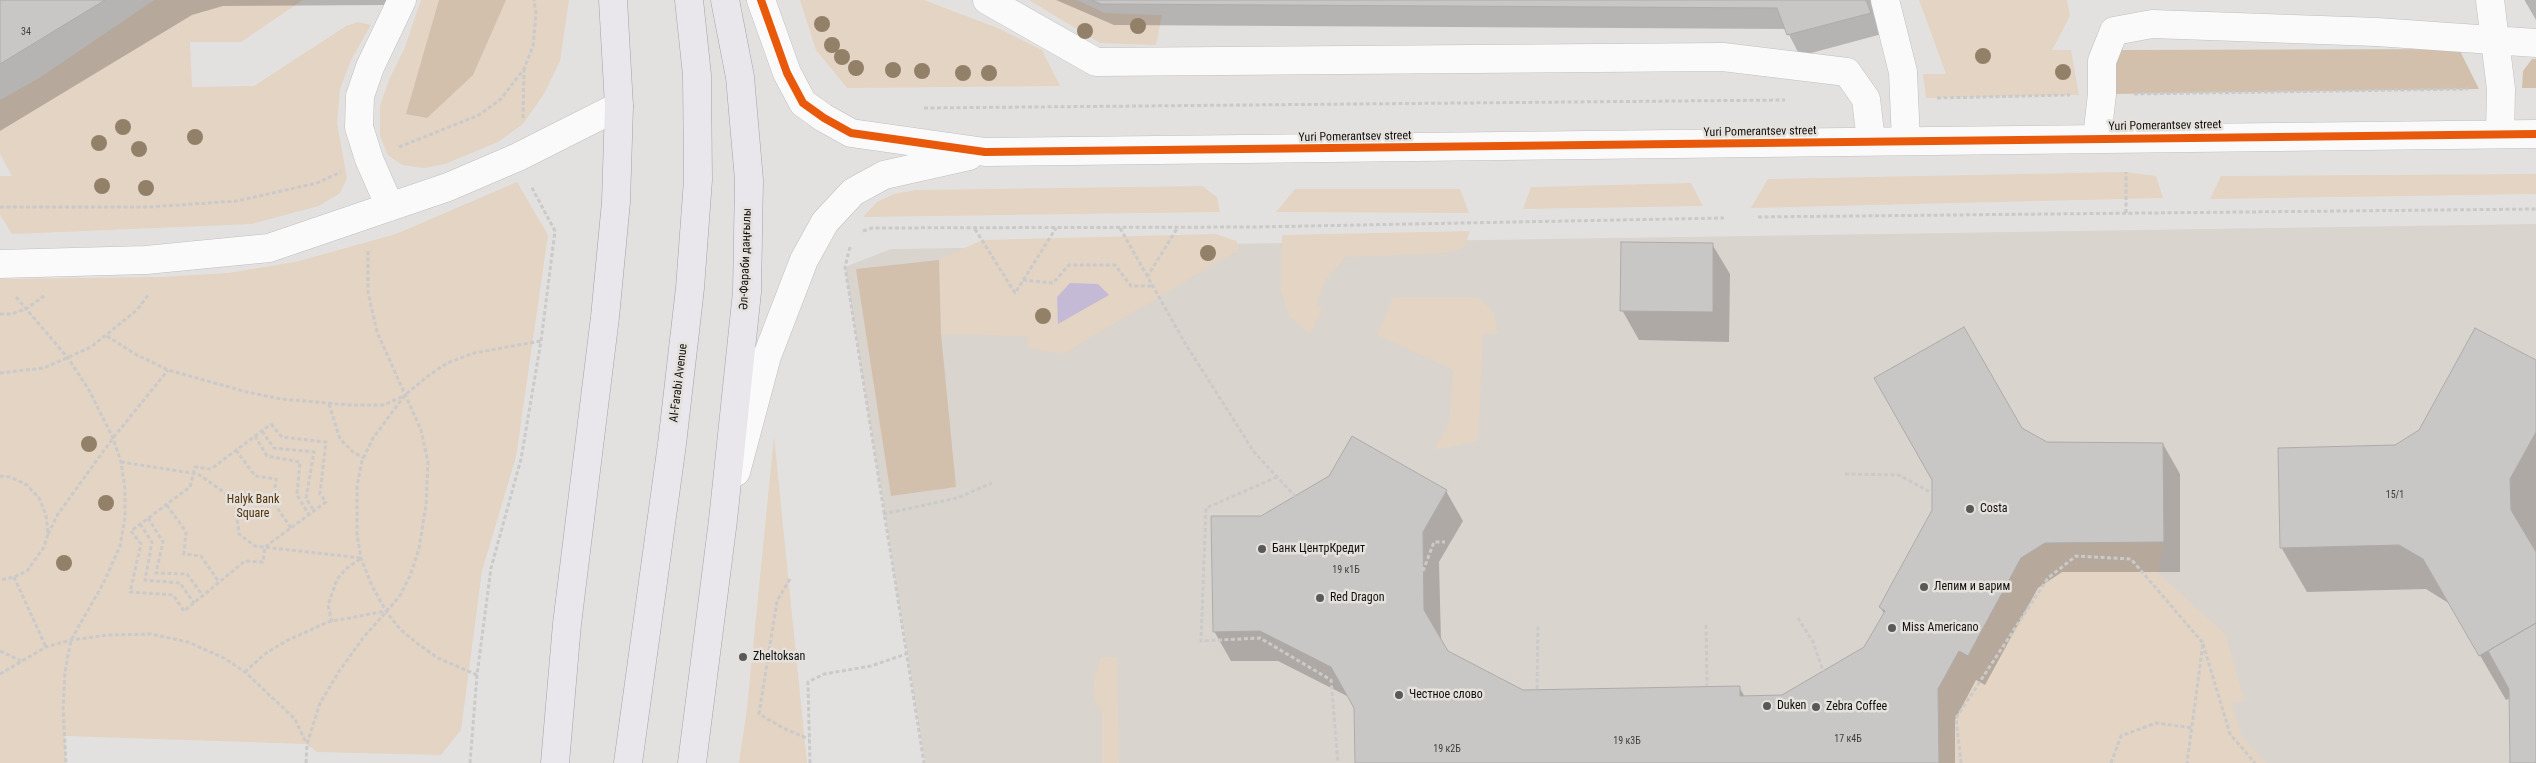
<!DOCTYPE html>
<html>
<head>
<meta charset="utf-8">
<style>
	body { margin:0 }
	canvas { display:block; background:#e3e1df }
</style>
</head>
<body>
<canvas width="2536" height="763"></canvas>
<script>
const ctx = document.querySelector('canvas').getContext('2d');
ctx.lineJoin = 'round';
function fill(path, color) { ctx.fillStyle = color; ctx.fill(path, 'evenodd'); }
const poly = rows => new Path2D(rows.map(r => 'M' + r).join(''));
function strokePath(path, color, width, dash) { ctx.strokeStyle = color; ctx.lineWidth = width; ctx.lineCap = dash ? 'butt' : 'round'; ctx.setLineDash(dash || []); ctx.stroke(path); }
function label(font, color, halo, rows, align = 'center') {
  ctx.font = font + ' "Roboto Condensed",sans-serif'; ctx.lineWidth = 5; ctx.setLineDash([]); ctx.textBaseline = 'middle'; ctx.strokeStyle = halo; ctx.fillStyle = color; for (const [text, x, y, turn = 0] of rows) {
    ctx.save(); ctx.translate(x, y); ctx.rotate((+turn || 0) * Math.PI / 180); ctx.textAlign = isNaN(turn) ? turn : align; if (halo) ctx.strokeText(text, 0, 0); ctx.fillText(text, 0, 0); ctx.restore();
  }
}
fill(poly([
	[2536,224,2536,763,925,763,845,267,891,249]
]), '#dad4ce');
fill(poly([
	[154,0,303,0,241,42,190,42,192,87,254,86,346,26,358,22,371,25,351,60,340,89,337,123,347,178,340,193,319,206,251,224,12,234,0,215,0,176,12,176,0,154,0,100,39,78],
	[421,0,569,0,560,61,544,94,523,124,498,142,445,164,424,168,402,165,388,155,380,136,380,106,389,80,405,47],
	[800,0,924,0,1000,29,1042,50,1060,86,847,88,816,50],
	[1029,0,1077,0,1105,13,1162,15,1156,45,1100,43],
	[1919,0,2067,0,2070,16,2052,50,2071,50,2079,95,1926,98,1923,74,1946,74],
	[2126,172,2156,176,2163,198,1751,208,1768,179],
	[2536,174,2536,194,2210,199,2221,176],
	[517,182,548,235,516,457,482,571,461,730,441,755,317,752,306,744,65,736,66,763,0,763,0,279,162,277,228,273,295,262,396,234],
	[1691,183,1703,206,1523,209,1531,187],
	[1202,186,1217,197,1220,212,863,217,877,202,894,194,916,190],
	[1295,189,1460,189,1469,213,1276,212],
	[1470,231,1464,248,1448,253,1345,257,1325,281,1317,303,1323,310,1310,334,1289,316,1281,290,1282,235],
	[1215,234,1237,241,1239,253,1233,253,1063,354,1028,348,1028,336,941,334,939,260,982,240],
	[1393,297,1478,297,1494,313,1498,334,1483,334,1478,441,1433,450,1449,425,1453,370,1377,335],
	[774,436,807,763,739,763,747,708],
	[2164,542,2158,573,2225,634,2245,701,2231,703,2243,738,2267,763,1939,763,1938,689,1959,651,1968,656,2021,558,2045,543],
	[1101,657,1117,657,1119,763,1102,763,1102,710,1097,705,1094,694,1094,681]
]), '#e4d4c4');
fill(poly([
	[439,0,506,0,473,75,427,118,406,114],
	[2459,49,2479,89,2113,94,2116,50],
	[2532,59,2536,59,2536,88,2522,88,2523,71],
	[939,260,941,334,956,487,891,496,856,269]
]), '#d2c0ad');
fill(poly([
	[1070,283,1098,284,1109,295,1058,324,1057,297]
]), '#c5bad6');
fill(poly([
	[0,0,386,0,386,5,223,6,192,15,0,131],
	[1056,0,1871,0,1882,34,1800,56,1786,29,1114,25],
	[2525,0,2536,0,2536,20,2525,1],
	[1712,244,1730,274,1729,342,1639,340,1622,310],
	[2536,362,2536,763,2511,763,2510,698,2506,700,2450,604,2426,589,2307,592,2281,547,2395,446],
	[2021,429,2046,444,2163,444,2180,474,2180,572,2062,572,2038,588,1985,685,1976,680,1955,720,1955,763,1356,763,1355,708,1349,697,1278,661,1231,661,1214,631,1262,517,1446,491,1463,521,1439,562,1441,641,1447,652,1523,691,1739,687,1745,697,1782,696,1865,648,1885,615,1880,607]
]), '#0003');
const building = poly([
	[0,0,105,0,0,64,0,0],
	[1092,0,1866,0,1871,13,1787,35,1777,8,1101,4,1092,0],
	[1621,242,1713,243,1713,312,1620,311,1621,242],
	[1964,327,2022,428,2047,442,2163,443,2164,542,2045,543,2021,558,1968,656,1959,651,1938,689,1939,763,1355,763,1354,708,1331,667,1260,631,1213,632,1211,516,1261,516,1329,476,1352,436,1447,490,1423,532,1424,610,1448,651,1523,690,1740,686,1740,696,1782,695,1864,647,1885,611,1879,607,1932,510,1932,480,1874,378,1964,327],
	[2475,328,2536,360,2536,432,2510,479,2511,510,2536,552,2536,623,2479,656,2423,559,2399,545,2280,548,2278,448,2395,445,2419,430,2475,328],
	[2536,623,2536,763,2510,763,2509,689,2488,651,2536,623]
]);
fill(building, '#c8c7c5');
strokePath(building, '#aeacab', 1);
const minor = poly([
	[761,0,787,73,803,103,824,118,851,133,985,152,2536,134],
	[987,0,1096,62,1723,57,1847,72,1866,99,1871,141],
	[1885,0,1903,72,1906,141],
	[2490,0,2501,89,2500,134],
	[2097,138,2102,94,2102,61,2114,31,2152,24,2377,32,2536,43],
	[390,207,369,159,359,127,360,96,370,67,402,0],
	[0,264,146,260,269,248,448,187,518,157,619,106],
	[736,472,767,356,804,260,825,222,853,192,884,175,969,156]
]);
const major = poly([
	[555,763,567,624,605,317,616,202,619,106,613,0],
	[628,763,672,444,690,288,698,180,697,75,689,0],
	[692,763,723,520,747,292,749,180,740,77,725,0]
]);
strokePath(minor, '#c1bfbe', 29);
strokePath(major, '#a5a1a9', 29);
strokePath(poly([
	[2134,94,2468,89],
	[1937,98,2070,95],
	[924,108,1785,100],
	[523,118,524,69],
	[399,147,479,115,501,99,524,69,533,46,536,14,534,0],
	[0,207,149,207,237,201,317,183,341,172],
	[2126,213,2126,172],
	[1758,217,2536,209],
	[1120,228,1185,343,1254,452,1295,496],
	[975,229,1015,293,1056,228],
	[863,231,872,228,1256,227,1724,218],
	[850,247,845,267,924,763],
	[1147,277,1178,227],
	[1023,280,1053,283,1069,265,1115,265,1131,286,1152,286],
	[16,297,68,358,89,390,113,438,121,462,125,489,125,517,120,546,104,582,71,640,65,672,63,708,66,763],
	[0,314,11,314,26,309,44,296],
	[107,336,135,354,168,370,247,392,281,399,350,405,383,405,404,396],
	[0,373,44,368,91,347,137,310,149,294],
	[329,404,340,439,353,452,364,458],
	[271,424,282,437,326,442,320,494,326,502,265,547,263,562,245,561,184,611,173,595,130,592,141,544,131,531,190,487,195,467,211,469,271,424],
	[262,431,274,448,314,452,306,498,314,511],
	[255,436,267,456,300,462,297,495,309,515],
	[236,450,255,476,276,479,273,502,291,528],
	[121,462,198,474,235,500,239,534,255,546,361,558],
	[1845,474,1899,475,1932,493],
	[0,476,10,477,27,485,39,498,46,515,48,534,44,547,27,571,14,577,0,580],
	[1277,477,1206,508,1201,641,1260,638,1331,680,1338,763],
	[167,505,186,532,184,554,201,556,219,582],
	[883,514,957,498,992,483],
	[148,518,163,542,156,573,187,574,203,596],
	[140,524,152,542,145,580,180,583,194,603],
	[48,534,58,514,113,438,168,370],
	[1423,571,1434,542,1445,542],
	[14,577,46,647],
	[790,579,777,601,759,714,785,729,809,739],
	[1798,618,1813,642,1823,671],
	[332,622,328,605,337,579,347,568,360,559],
	[1706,625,1707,686],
	[2203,644,2230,734,2255,763],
	[0,651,21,661],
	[245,672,266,653,286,641,328,622,386,611],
	[0,674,46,647,71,640,108,635,151,634,188,642,224,658,245,672,295,719,306,743],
	[477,675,438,658,418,644,400,629,386,611,372,586,361,558,357,534,357,486,362,461,373,438,405,395,428,376,447,363,474,353,541,341],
	[1537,689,1538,625],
	[306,763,307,744,320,703,340,670,363,638,399,597,410,576,419,549,426,505,428,462,421,430,377,332,368,292,368,249],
	[470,763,477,675,491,568,521,459,541,341,555,231,531,186],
	[810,763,808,682,824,674,871,666,906,654],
	[1961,763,1956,718,2048,578,2076,556,2131,559,2203,643,2187,763],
	[2111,763,2121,736,2156,723,2193,728]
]), '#cacaca', 3, [4, 2.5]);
strokePath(minor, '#fbfafa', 28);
strokePath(major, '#e9e7ec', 28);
strokePath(poly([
	[761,0,787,73,803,103,824,118,851,133,985,152,2536,134]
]), '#e8590c', 8);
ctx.fillStyle = '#938068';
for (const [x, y] of [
	[822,24],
	[1138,26],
	[1085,31],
	[832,45],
	[1983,56],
	[842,57],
	[856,68],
	[893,70],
	[922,71],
	[2063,72],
	[963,73],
	[989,73],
	[123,127],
	[195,137],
	[99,143],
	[139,149],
	[102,186],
	[146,188],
	[1208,253],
	[1043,316],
	[89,444],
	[106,503],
	[64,563]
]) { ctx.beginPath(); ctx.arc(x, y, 8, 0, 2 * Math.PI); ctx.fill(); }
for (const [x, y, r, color] of [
	[1970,509,5,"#5a5957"],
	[1262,549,5,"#5a5957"],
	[1924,587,5,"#5a5957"],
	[1320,598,5,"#5a5957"],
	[1892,628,5,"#5a5957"],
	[743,657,5,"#5a5957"],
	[1399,695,5,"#5a5957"],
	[1767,706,5,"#5a5957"],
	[1816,707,5,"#5a5957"]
]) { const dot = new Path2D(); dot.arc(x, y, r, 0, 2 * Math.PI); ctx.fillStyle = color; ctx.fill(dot); strokePath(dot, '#e5e1dd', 2); }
label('10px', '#403f3d', null, [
	["34",26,32],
	["15/1",2395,495],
	["19 к1Б",1346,570],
	["17 к4Б",1848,739],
	["19 к3Б",1627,741],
	["19 к2Б",1447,749]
]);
label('12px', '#11100e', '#e5e1dd', [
	["Yuri Pomerantsev street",2165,126,-1],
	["Yuri Pomerantsev street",1760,132,-1],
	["Yuri Pomerantsev street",1355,137,-1],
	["Әл-Фараби даңғылы",746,259,-88],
	["Al-Farabi Avenue",679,383,-83]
]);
label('12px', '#513106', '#e5e1dd', [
	["Halyk Bank",253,500],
	["Square",253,514]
]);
label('12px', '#11100e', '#e5e1dd', [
	["Costa",1980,509],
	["Банк ЦентрКредит",1272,549],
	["Лепим и варим",1934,587],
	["Red Dragon",1330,598],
	["Miss Americano",1902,628],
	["Zheltoksan",753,657],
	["Честное слово",1409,695],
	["Duken",1777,706],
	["Zebra Coffee",1826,707]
], 'left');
</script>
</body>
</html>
